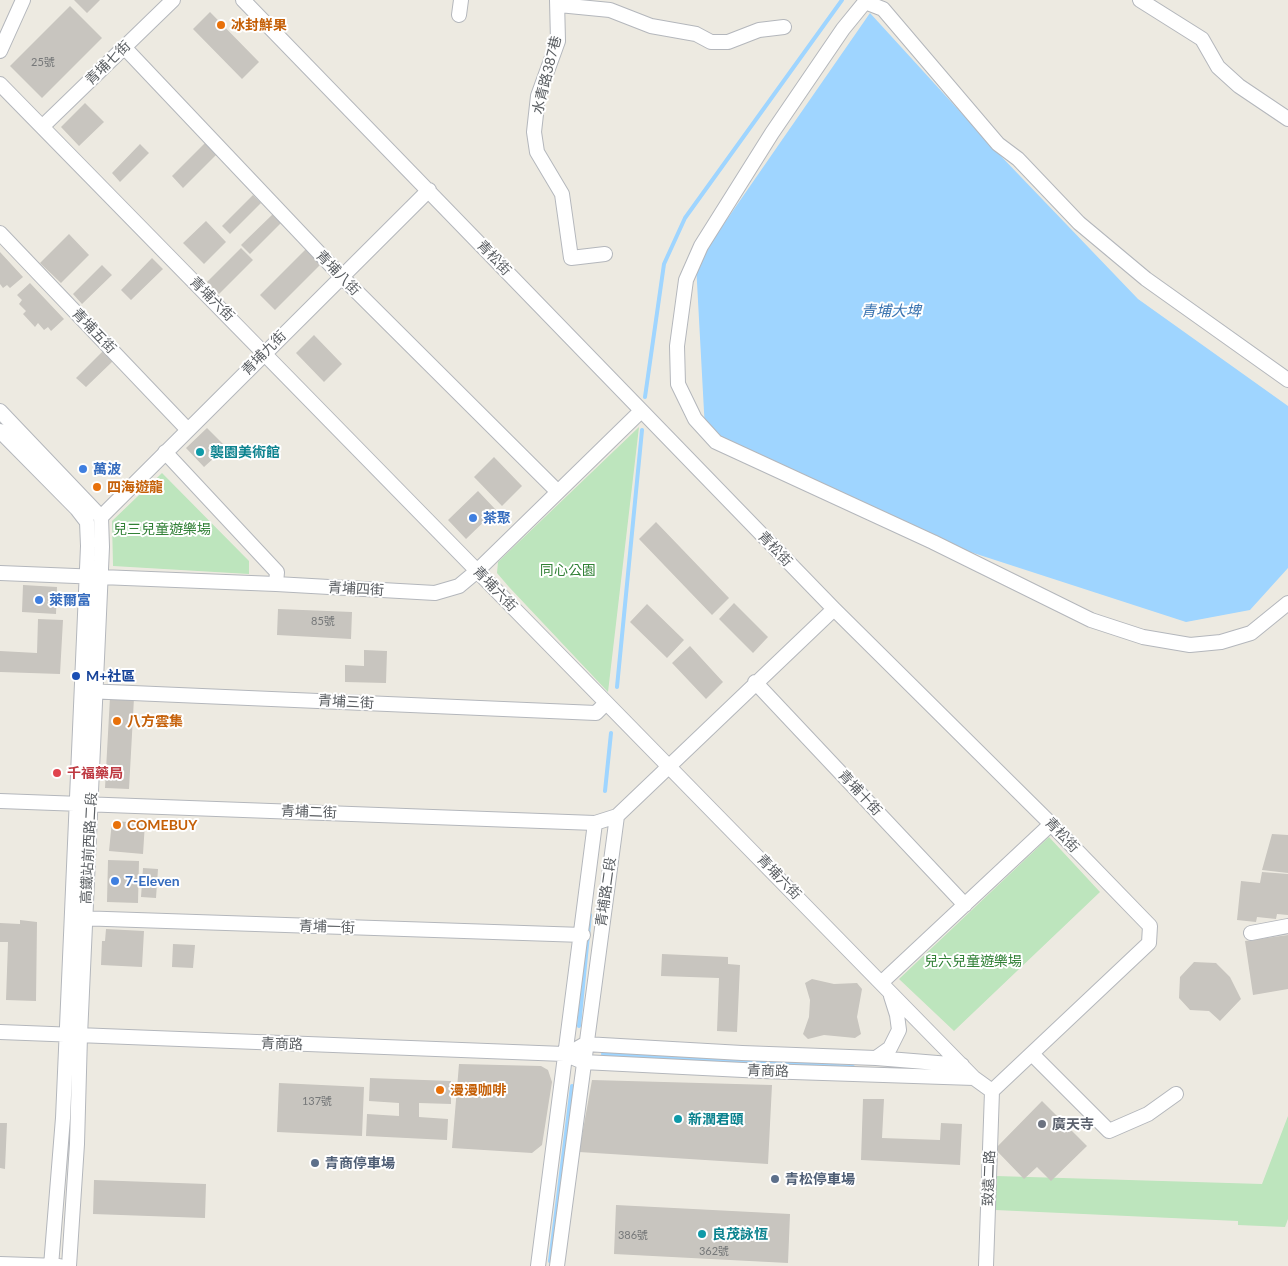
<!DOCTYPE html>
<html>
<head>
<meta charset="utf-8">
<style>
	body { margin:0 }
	canvas { display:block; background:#edeae1 }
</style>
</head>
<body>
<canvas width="1288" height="1266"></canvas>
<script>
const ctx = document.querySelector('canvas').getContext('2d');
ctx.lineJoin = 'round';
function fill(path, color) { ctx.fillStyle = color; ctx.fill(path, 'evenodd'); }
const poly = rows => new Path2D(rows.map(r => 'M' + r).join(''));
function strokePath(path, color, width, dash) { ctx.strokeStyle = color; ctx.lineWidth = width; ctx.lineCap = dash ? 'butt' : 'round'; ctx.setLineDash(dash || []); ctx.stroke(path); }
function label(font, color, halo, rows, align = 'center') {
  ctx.font = font + ' Lato,"Noto Sans TC",sans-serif'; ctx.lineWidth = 4; ctx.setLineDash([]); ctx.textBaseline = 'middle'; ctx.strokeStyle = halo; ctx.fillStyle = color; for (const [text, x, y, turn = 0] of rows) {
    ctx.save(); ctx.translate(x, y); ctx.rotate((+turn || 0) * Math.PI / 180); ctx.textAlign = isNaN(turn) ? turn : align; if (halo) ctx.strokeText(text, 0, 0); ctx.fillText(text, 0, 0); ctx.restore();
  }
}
fill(poly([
	[639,427,608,692,509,587,497,573,498,562],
	[162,473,249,561,249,574,113,566,112,521],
	[1049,837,1100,892,954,1031,899,979],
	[1288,1116,1288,1219,1285,1227,1238,1225,1238,1221,995,1210,996,1176,1262,1184]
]), '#bde5bd');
fill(poly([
	[870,13,997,152,1138,299,1288,406,1288,568,1250,610,1186,622,958,548,705,430,696,264]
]), '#9fd5ff');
strokePath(poly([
	[645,397,664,264,685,218,842,0],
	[617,687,642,430],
	[605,791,611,733],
	[579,1026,590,915],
	[603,1054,853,1067],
	[550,1261,572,1086]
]), '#9fd5ff', 4);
fill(poly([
	[74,0,100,0,87,13],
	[70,6,102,38,42,98,10,66],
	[210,12,259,62,242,79,193,29],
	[85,103,104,122,79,146,61,127],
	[205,143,217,154,183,188,172,176],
	[140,144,149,153,120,182,112,173],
	[253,195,261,203,230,234,222,226],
	[274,213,283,221,250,254,241,245],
	[206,221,226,242,204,264,183,243],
	[69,234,89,255,61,283,40,263],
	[308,247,323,262,275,310,260,295],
	[241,248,253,260,219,294,207,282],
	[0,252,23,277,10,288,7,285,3,288,0,284],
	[152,258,163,269,131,300,121,290],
	[102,265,112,275,82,304,73,294],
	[30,283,64,319,51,331,48,327,44,330,38,323,35,327,23,314,26,311,19,304,22,300,17,295],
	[314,335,342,364,324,382,296,353],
	[103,351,113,361,86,387,76,378],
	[207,428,226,447,204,467,186,448],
	[494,457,522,486,502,506,474,477],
	[478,491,496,510,466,539,448,520],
	[656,522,729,598,712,615,639,539],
	[23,585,57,587,56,614,22,612],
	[734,603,768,637,753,653,719,619],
	[647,604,684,640,667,658,630,622],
	[278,609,352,612,351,639,277,635],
	[38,619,63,620,60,674,0,672,0,651,37,653],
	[690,646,723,682,706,699,672,663],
	[364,650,387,651,386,683,345,682,345,665,364,666],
	[110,697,134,698,129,789,105,788],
	[112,821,145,823,143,854,109,851],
	[1272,834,1288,835,1288,873,1262,870],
	[108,860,139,861,138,903,107,902],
	[143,868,158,869,156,898,141,897],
	[1262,872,1288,874,1288,915,1277,914,1276,919,1257,917,1256,922,1237,920,1241,881,1260,883],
	[20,920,37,922,36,1001,6,1000,8,942,0,942,0,923,20,924],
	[106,929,144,931,142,967,101,965,102,941,105,941],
	[1288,935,1288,989,1253,995,1245,941],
	[173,944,195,945,193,968,172,967],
	[662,954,728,957,728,964,740,965,737,1032,717,1031,719,978,661,976],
	[1194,962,1216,963,1230,977,1241,999,1220,1021,1209,1011,1190,1010,1179,998,1180,977],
	[812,979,834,984,857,983,862,989,857,1017,861,1034,855,1038,824,1035,808,1039,803,1034,809,1017,810,1000,805,983],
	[459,1064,541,1066,548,1070,552,1082,542,1145,532,1153,452,1148],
	[370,1078,451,1081,451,1104,419,1103,419,1117,448,1119,447,1140,366,1136,367,1114,399,1116,399,1103,369,1101],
	[592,1080,772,1085,768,1164,579,1152],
	[279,1083,364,1087,362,1136,277,1132],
	[863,1099,884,1099,882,1138,940,1140,941,1123,962,1124,960,1165,861,1160],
	[1042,1101,1087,1146,1051,1181,1037,1167,1024,1179,995,1149],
	[0,1123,7,1123,5,1169,0,1168],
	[94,1180,206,1184,205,1218,93,1214],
	[616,1205,790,1214,788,1263,614,1254]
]), '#c8c5bf');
const minor = poly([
	[243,0,834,609,1051,824,1150,926,1149,943,992,1091],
	[557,0,558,41,538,96,534,132,537,152,562,194,571,258,605,254],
	[1140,0,1202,39,1218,67,1239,86,1288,119],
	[559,5,610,10,651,26,696,34,711,42,728,42,759,30,784,27],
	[459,15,461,0],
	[124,47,341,276,558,492],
	[0,51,23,0],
	[0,84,974,1078,992,1091],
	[42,127,173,0],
	[0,233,187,429],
	[1288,380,1146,279,1079,223,1018,159,998,144,883,9,865,2,843,29,772,133,701,246,686,280,677,346,678,384,695,419,716,442,933,542,1091,620,1143,637,1190,645,1221,642,1251,633,1288,603],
	[0,411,101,517,102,547,80,1036,77,1144,69,1266],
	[0,431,77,509,87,522,88,546,63,1118,51,1266],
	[165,452,277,572,276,584],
	[101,517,429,190],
	[0,573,276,584,435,593,459,586,477,571,641,411],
	[755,682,965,905],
	[86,691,596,713,606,703],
	[0,801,595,823,617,816],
	[77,918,583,935],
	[1251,933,1288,926],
	[881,983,1051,824],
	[0,1032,564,1054,583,1062,763,1071,974,1078],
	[578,1048,585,1044,742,1053,876,1058,962,1065],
	[1032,1054,1109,1131,1148,1114,1176,1094],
	[876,1058,890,1048,899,1030,897,1015,891,996],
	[0,1264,59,1266],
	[538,1266,595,823],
	[557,1266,617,816,834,609],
	[986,1266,992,1091]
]);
strokePath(minor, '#b4b7bc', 16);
strokePath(minor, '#fff', 14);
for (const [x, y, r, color] of [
	[221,25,5,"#e8710a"],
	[200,452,5,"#0f9aa8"],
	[83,469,5,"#3f7fe0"],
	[97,487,5,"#e8710a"],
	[473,518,5,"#3f7fe0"],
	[39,600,5,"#3f7fe0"],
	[76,676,5,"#1a4fb4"],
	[117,721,5,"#e8710a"],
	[57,773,5,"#e0444e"],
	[117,825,5,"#e8710a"],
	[115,881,5,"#3f7fe0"],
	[440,1090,5,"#e8710a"],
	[678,1119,5,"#0f9aa8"],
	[1042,1124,5,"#6b7280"],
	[315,1163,5,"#5c6f8a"],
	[775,1179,5,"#5c6f8a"],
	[702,1234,5,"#0f9aa8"]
]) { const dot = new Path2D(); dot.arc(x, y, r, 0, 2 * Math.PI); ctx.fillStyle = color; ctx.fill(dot); strokePath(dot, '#fff', 2); }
label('11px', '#767879', null, [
	["25號",43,62],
	["85號",323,621],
	["137號",317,1101],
	["386號",633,1235],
	["362號",714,1251]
]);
label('bold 14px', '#c56008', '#fff', [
	["冰封鮮果",231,25],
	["四海遊龍",107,487],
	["八方雲集",127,721],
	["COMEBUY",127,825],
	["漫漫咖啡",450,1090]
], 'left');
label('14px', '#5a5e62', '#fff', [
	["青埔七街",108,63,-44],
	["水青路387巷",547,75,-76],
	["青松街",494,258,46],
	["青埔八街",338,273,46],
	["青埔六街",212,299,45],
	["青埔五街",94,331,46],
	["青埔九街",264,353,-45],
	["青松街",775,549,46],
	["青埔四街",356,589,3],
	["青埔六街",495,589,46],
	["青埔三街",346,702,3],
	["青埔十街",860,793,47],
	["青埔二街",309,812,2],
	["青松街",1062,835,46],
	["高鐵站前西路二段",89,848,-87],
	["青埔六街",779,877,46],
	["青埔路二段",606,892,-82],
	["青埔一街",327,927,2],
	["青商路",282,1044,2],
	["青商路",768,1071,2],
	["致遠二路",989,1178,-88]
]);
label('bold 14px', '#0d838f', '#fff', [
	["襲園美術館",210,452],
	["新潤君頤",688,1119],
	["良茂詠恆",712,1234]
], 'left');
label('bold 14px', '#366cbe', '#fff', [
	["萬波",93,469],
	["茶聚",483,518],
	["萊爾富",49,600],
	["7-Eleven",125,881]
], 'left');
label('14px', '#328137', '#fff', [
	["兒三兒童遊樂場",162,529],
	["同心公園",568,570],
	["兒六兒童遊樂場",973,961]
]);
label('bold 14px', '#164399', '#fff', [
	["M+社區",86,676]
], 'left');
label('bold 14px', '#be3a42', '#fff', [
	["千福藥局",67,773]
], 'left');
label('bold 14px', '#5b616d', '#fff', [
	["廣天寺",1052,1124]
], 'left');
label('bold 14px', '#4e5e75', '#fff', [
	["青商停車場",325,1163],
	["青松停車場",785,1179]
], 'left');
label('italic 15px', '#3c75b1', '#fff', [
	["青埔大埤",891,311]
]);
</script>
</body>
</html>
